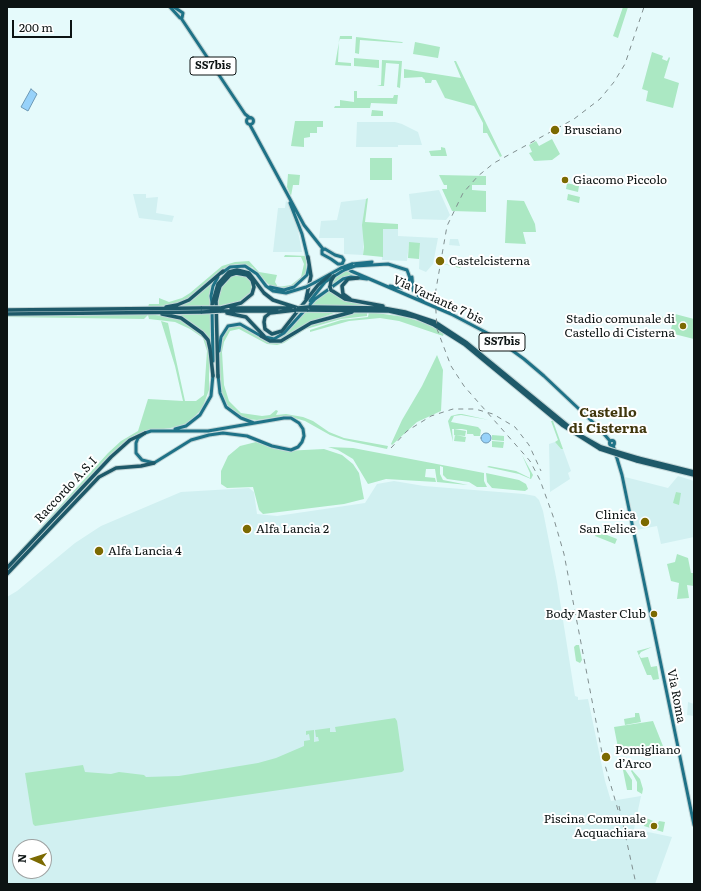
<!DOCTYPE html>
<html>
<head>
<meta charset="utf-8">
<style>
	body { margin:0 }
	#map { position:relative; width:701px; height:891px; overflow:hidden; background:#e5fafb; font-family:Literata,serif }
	canvas { display:block }
	.frame { position:absolute; inset:0; border:8px solid #0c1313; pointer-events:none }
	.north { position:absolute; left:12px; top:839px; width:40px; height:40px; box-sizing:border-box; background:#fff; border:1px solid #9ea1a1; border-radius:50%; rotate:273deg; font-size:11px; font-weight:700; line-height:16px; text-align:center; color:#0c1313 }
	.north::after { content:''; display:block; margin:auto; width:14px; height:18px; background:#7c6a01; clip-path:polygon(50% 0,100% 100%,50% 72%,0 100%) }
	.scale { position:absolute; left:12px; top:20px; width:60px; height:18px; box-sizing:border-box; border:2px solid #0c1313; border-top:0; padding-left:5px; font-size:12px; line-height:14px; white-space:nowrap; color:#0c1313; -webkit-text-stroke:3px #fff; paint-order:stroke }
</style>
</head>
<body>
<div id="map">
<canvas width="701" height="891"></canvas>
<div class="frame"></div>
<div class="north">N</div>
<div class="scale">200 m</div>
</div>
<script>
const ctx = document.querySelector('canvas').getContext('2d');
ctx.lineJoin = 'round';
function fill(path, color) { ctx.fillStyle = color; ctx.fill(path, 'evenodd'); }
const poly = rows => new Path2D(rows.map(r => 'M' + r).join(''));
function strokePath(path, color, width, dash) { ctx.strokeStyle = color; ctx.lineWidth = width; ctx.lineCap = dash ? 'butt' : 'round'; ctx.setLineDash(dash || []); ctx.stroke(path); }
function label(font, color, halo, rows, align = 'center') {
  ctx.font = font + ' Literata,serif'; ctx.lineWidth = 4; ctx.setLineDash([]); ctx.textBaseline = 'middle'; ctx.strokeStyle = halo; ctx.fillStyle = color; for (const [text, x, y, turn = 0] of rows) {
    ctx.save(); ctx.translate(x, y); ctx.rotate((+turn || 0) * Math.PI / 180); ctx.textAlign = isNaN(turn) ? turn : align; if (halo) ctx.strokeText(text, 0, 0); ctx.fillText(text, 0, 0); ctx.restore();
  }
}
fill(poly([
	[357,122,395,122,402,124,418,132,422,145,398,145,398,147,356,147],
	[439,190,450,215,446,220,412,219,409,194],
	[133,194,146,194,146,198,158,197,156,213,174,216,172,222,139,218],
	[366,199,363,255,344,254,344,238,319,238,321,221,337,220,341,202],
	[286,200,296,221,302,252,273,252,278,208,285,208],
	[383,228,398,229,398,236,438,238,433,264,426,272,419,269,420,243,409,243,407,261,382,260],
	[450,239,458,239,460,246,449,245],
	[555,442,561,449,563,449,571,471,568,473,570,479,550,492,549,444],
	[678,476,694,481,694,537,661,544,657,526,636,530,625,477,668,488],
	[394,481,424,486,524,494,535,496,539,500,543,511,557,582,575,696,578,697,578,700,588,699,605,781,611,801,641,796,634,829,672,837,655,884,7,884,7,597,17,591,75,543,101,526,181,492,249,488,254,492,257,514,277,516,365,503,377,484],
	[20,847,44,847,44,871,20,871],
	[688,702,694,704,694,716,687,715]
]), '#d1f0f1');
fill(poly([
	[623,7,628,7,618,38,613,36],
	[340,36,352,36,352,39,339,39,338,62,351,63,351,66,335,65],
	[356,37,402,42,403,43,360,40,359,54,355,53],
	[415,42,440,47,438,58,413,54],
	[652,52,663,56,662,59,667,61,669,57,670,58,664,78,679,83,673,108,646,101,648,91,642,89],
	[354,58,379,60,379,68,354,66],
	[382,60,402,61,400,88,397,87,399,64,386,63,384,86,377,86,381,85],
	[454,61,456,61,502,156,500,157,487,133,483,133,483,123,474,106,445,98,436,80,432,80,431,83,425,83,425,80,422,77,404,78,404,69,461,78],
	[354,91,357,91,357,98,393,98,394,95,398,95,397,104,371,103,370,108,334,108,335,106,340,106,340,100,354,102],
	[372,110,383,111,383,116,371,116],
	[295,121,323,121,323,127,317,127,317,133,310,133,310,137,304,138,304,147,291,146],
	[552,139,560,154,552,160,534,161,529,153,532,152,529,145,536,141,539,146],
	[441,147,445,148,447,156,431,156,429,151,441,150],
	[370,158,392,158,392,180,370,180],
	[288,174,300,175,299,185,293,185,291,196,287,187],
	[439,175,486,176,486,185,472,185,472,190,486,191,486,212,452,211,442,189,447,189,447,185,444,185],
	[567,183,579,186,578,192,566,189],
	[568,194,580,197,579,203,567,200],
	[368,198,365,222,398,224,398,229,383,229,383,257,363,255,364,247,362,225,366,199],
	[507,200,524,201,535,224,536,232,523,232,526,244,505,243],
	[409,242,420,243,419,259,408,258],
	[285,255,306,256,306,274,296,285,284,289,274,288,268,284,252,267,236,264,220,271,186,300,172,305,148,307,149,304,159,304,159,298,169,302,182,298,190,293,222,266,235,262,249,261,259,272,277,275,275,282,278,287,291,285,301,277,304,264,301,257,284,257],
	[445,259,445,264,454,266,461,259,462,266,460,268,435,262,437,260,444,262],
	[345,270,353,275,344,277,332,286,332,279],
	[241,274,249,278,253,284,252,293,244,301,216,306,220,288,231,276],
	[213,280,210,306,173,307,184,303],
	[330,289,345,300,373,305,310,305],
	[304,312,337,312,312,321,281,340,275,340],
	[367,312,367,316,341,319,306,329,284,343,277,345,267,344,239,329,230,331,224,342,222,352,224,385,229,401,241,413,262,416,270,415,276,410,278,411,276,415,286,414,303,417,313,421,329,432,344,438,388,446,387,449,344,440,330,435,305,421,291,417,277,417,257,420,246,419,230,409,225,402,220,387,220,353,223,336,230,327,240,325,277,342,308,325,349,313],
	[369,312,405,317,428,324,444,333,443,336,399,321,380,318,349,321,310,332,310,330,341,320,368,317],
	[148,314,178,318,197,329,207,341,209,349,209,390,202,409,187,424,177,427,143,432,121,445,7,567,15,556,108,453,121,441,138,431,148,399,183,401,175,366,161,321,168,323,185,401,196,401,204,395,207,351,203,338,190,329,175,322,149,319,148,315,144,319,7,317,7,315],
	[174,314,210,314,210,343,201,330],
	[675,314,694,319,694,339,670,333],
	[660,316,671,319,670,324,659,322],
	[437,355,443,370,441,411,417,422,392,445,391,444,402,420,422,386],
	[459,414,462,414,489,420,461,415,454,416,451,422,478,427,481,430,480,436,474,436,473,434,467,434,467,430,462,429,463,425,462,429,452,429,453,442,448,421,451,416],
	[553,421,563,449,561,449,555,442,558,440,551,421],
	[454,429,466,431,465,436,454,435],
	[455,435,466,437,465,442,454,441],
	[492,435,504,436,504,441,492,440],
	[492,441,504,442,503,448,492,447],
	[256,442,284,451,324,449,342,455,353,464,359,473,364,499,344,504,263,514,259,510,253,487,227,488,221,484,221,471,228,456,240,446],
	[328,447,353,448,484,473,484,481,487,487,477,487,469,482,447,479,443,475,443,467,440,466,440,474,443,480,468,485,437,482,435,469,426,469,425,477,435,478,436,482,386,479,368,484,353,459,338,450],
	[522,455,533,475,531,479,519,474,487,467,489,466,516,471,530,478,530,473],
	[486,473,519,480,526,484,528,489,525,491,492,488,487,482],
	[676,492,681,493,679,505,673,503],
	[597,531,617,539,615,544,595,536],
	[677,554,688,558,691,573,694,573,694,586,687,585,689,598,677,599,679,583,671,581,667,564,675,562],
	[576,645,579,645,582,660,580,663,576,661,574,647],
	[652,647,641,652,639,655,641,658,648,657,651,667,657,666,659,679,653,680,651,675,647,675,637,651],
	[635,713,639,713,641,722,625,725,624,719,635,717],
	[395,718,397,721,404,770,402,772,35,826,33,824,25,773,83,765,85,772,111,774,119,772,144,775,146,777,179,776,258,763,276,758,304,746,304,741,310,740,309,734,306,735,306,731,314,730,314,742,319,741,318,737,316,737,315,730,330,728,330,732,336,732,335,727],
	[653,721,663,746,647,749,647,751,619,753,614,727],
	[622,765,632,780,632,790,627,790],
	[632,770,640,779,643,789,642,794,637,791,637,782,631,771],
	[646,818,658,823,659,821,665,822,663,832,644,826]
]), '#abe8c3');
const water = poly([
	[31,89,37,94,28,111,21,107,31,89],
	'481 438a5 5 0 1 1 10 0a5 5 0 1 1-10 0Z'
]);
fill(water, '#97d2fa');
strokePath(water, '#6d99b5', 1);
const primary = poly([
	[170,7,180,18,182,18,183,13,174,7],
	[181,18,245,114,250,118],
	'246.5 121a3.5 3.5 0 1 1 7 0a3.5 3.5 0 1 1-7 0Z',
	[250,125,304,225,323,249],
	[290,203,302,234,308,259],
	[325,249,335,255,342,257,344,260,342,264,338,264,331,259,322,254,322,250,325,249],
	[342,264,351,271,451,314,491,335,524,359,544,376,598,427,610,441],
	[352,264,372,262],
	[355,266,388,264,407,270,410,278,407,286,402,288,390,286],
	[222,273,230,267,245,266,257,274,266,286,273,291,286,293,306,287],
	[412,277,413,290,423,301],
	[314,283,341,268],
	[270,287,284,290,294,287,307,275,309,266],
	[310,301,325,282,344,270],
	[212,303,211,296,213,286,218,277],
	[212,309,213,361],
	[219,351,221,337,228,326,240,324,261,336,274,339,284,333,315,299,343,279,351,277,367,279],
	[218,375,220,393,226,407,241,418,254,423],
	[284,418,291,418,299,423,303,429,304,436,302,442,298,447,291,450,272,446,247,436,223,433,209,435,191,440,154,463,142,460,136,453,136,443,138,438,145,433,151,431,208,431,284,418],
	[175,429,186,426,200,415,211,396,213,375],
	'609.5 443a2.5 2.5 0 1 1 5 0a2.5 2.5 0 1 1-5 0Z',
	[613,445,622,475,694,825]
]);
const highway = poly([
	[330,287,331,281,334,276],
	[331,290,345,299,383,306],
	[306,299,311,276,308,257],
	[350,299,343,294,342,286,348,279,358,278],
	[212,305,218,284,229,272,237,270,249,273,264,293,273,300,298,308],
	[166,307,177,305,189,300,223,271],
	[309,307,383,308,405,312,435,322,467,343,578,434,601,447],
	[231,308,291,308],
	[7,310,202,308],
	[296,310,270,313,265,317,264,322,265,329,272,334,282,331,318,285,330,275],
	[307,310,389,311,415,317,434,325,464,344,562,425,600,449],
	[220,311,277,311],
	[227,313,246,317,264,336],
	[7,314,202,312],
	[162,314,181,318,202,333,208,340,210,349,213,376],
	[261,336,270,341,281,341,311,323,352,312],
	[218,377,216,301,218,293,220,286,230,275,236,273,247,275,252,280,254,287,252,294,241,303,221,308],
	[638,458,694,472],
	[637,461,694,475],
	[7,568,111,457,130,440,145,433],
	[7,574,99,477,116,468,141,466,154,463]
]);
strokePath(primary, '#c2d5d6', 5);
strokePath(highway, '#c2d5d6', 5.5);
strokePath(primary, '#1e7287', 3);
strokePath(highway, '#1e5969', 3.5);
strokePath(poly([
	[391,448,407,431,431,416,453,409,475,409,493,414,515,427,529,445,541,471],
	[619,806,636,884],
	[618,810,603,758,564,554,553,516,540,480,530,461,464,386,451,366,437,329,435,295,447,226,463,193,478,176,494,163,574,119,600,99,614,82,625,64,644,7]
]), '#808e8f', 1, [5, 5]);
const primaryBridge = poly([
	[341,268,352,264],
	[344,270,355,266],
	[306,287,314,283]
]);
const highwayBridge = poly([
	[330,287,331,290],
	[202,308,221,308],
	[298,308,309,307],
	[296,310,307,310],
	[202,312,220,311],
	[601,447,638,458],
	[600,449,637,461]
]);
strokePath(primaryBridge, '#c2d5d6', 5, []);
strokePath(highwayBridge, '#c2d5d6', 5.5, []);
strokePath(primaryBridge, '#1e7287', 3);
strokePath(highwayBridge, '#1e5969', 3.5);
for (const [x, y, r, color] of [
	[555,130,5,"#7c6a01"],
	[565,180,4,"#7c6a01"],
	[440,261,5,"#7c6a01"],
	[683,326,4,"#7c6a01"],
	[645,522,5,"#7c6a01"],
	[247,529,5,"#7c6a01"],
	[99,551,5,"#7c6a01"],
	[654,614,4,"#7c6a01"],
	[606,757,5,"#7c6a01"],
	[654,826,4,"#7c6a01"]
]) { const dot = new Path2D(); dot.arc(x, y, r, 0, 2 * Math.PI); ctx.fillStyle = color; ctx.fill(dot); strokePath(dot, '#fff', 1.5); }
for (const [x, y, w] of [
	[213,66,46],
	[502,342,46]
]) { const box = new Path2D(); box.roundRect(x - w / 2, y - 9, w, 18, 3); ctx.fillStyle = '#fff'; ctx.fill(box); strokePath(box, '#0c1313', 1); }
label('bold 11px', '#0c1313', null, [
	["SS7bis",213,66],
	["SS7bis",502,342]
]);
label('12px', '#0c1313', '#fff', [
	["Brusciano",564,130],
	["Giacomo Piccolo",573,180],
	["Castelcisterna",449,261],
	["Stadio comunale di",675,319,"right"],
	["Castello di Cisterna",675,333,"right"],
	["Clinica",636,515,"right"],
	["San Felice",636,529,"right"],
	["Alfa Lancia 2",256,529],
	["Alfa Lancia 4",108,551],
	["Body Master Club",646,614,"right"],
	["Pomigliano",615,750],
	["d’Arco",615,764],
	["Piscina Comunale",646,819,"right"],
	["Acquachiara",646,833,"right"]
], 'left');
label('12px', '#0c1313', '#fff', [
	["Via Variante 7 bis",438,300,25],
	["Raccordo A.S.I",66,490,-47],
	["Via Roma",676,696,79]
]);
label('bold 14px', '#40370d', '#fff', [
	["Castello",608,413],
	["di Cisterna",608,429]
]);
</script>
</body>
</html>
